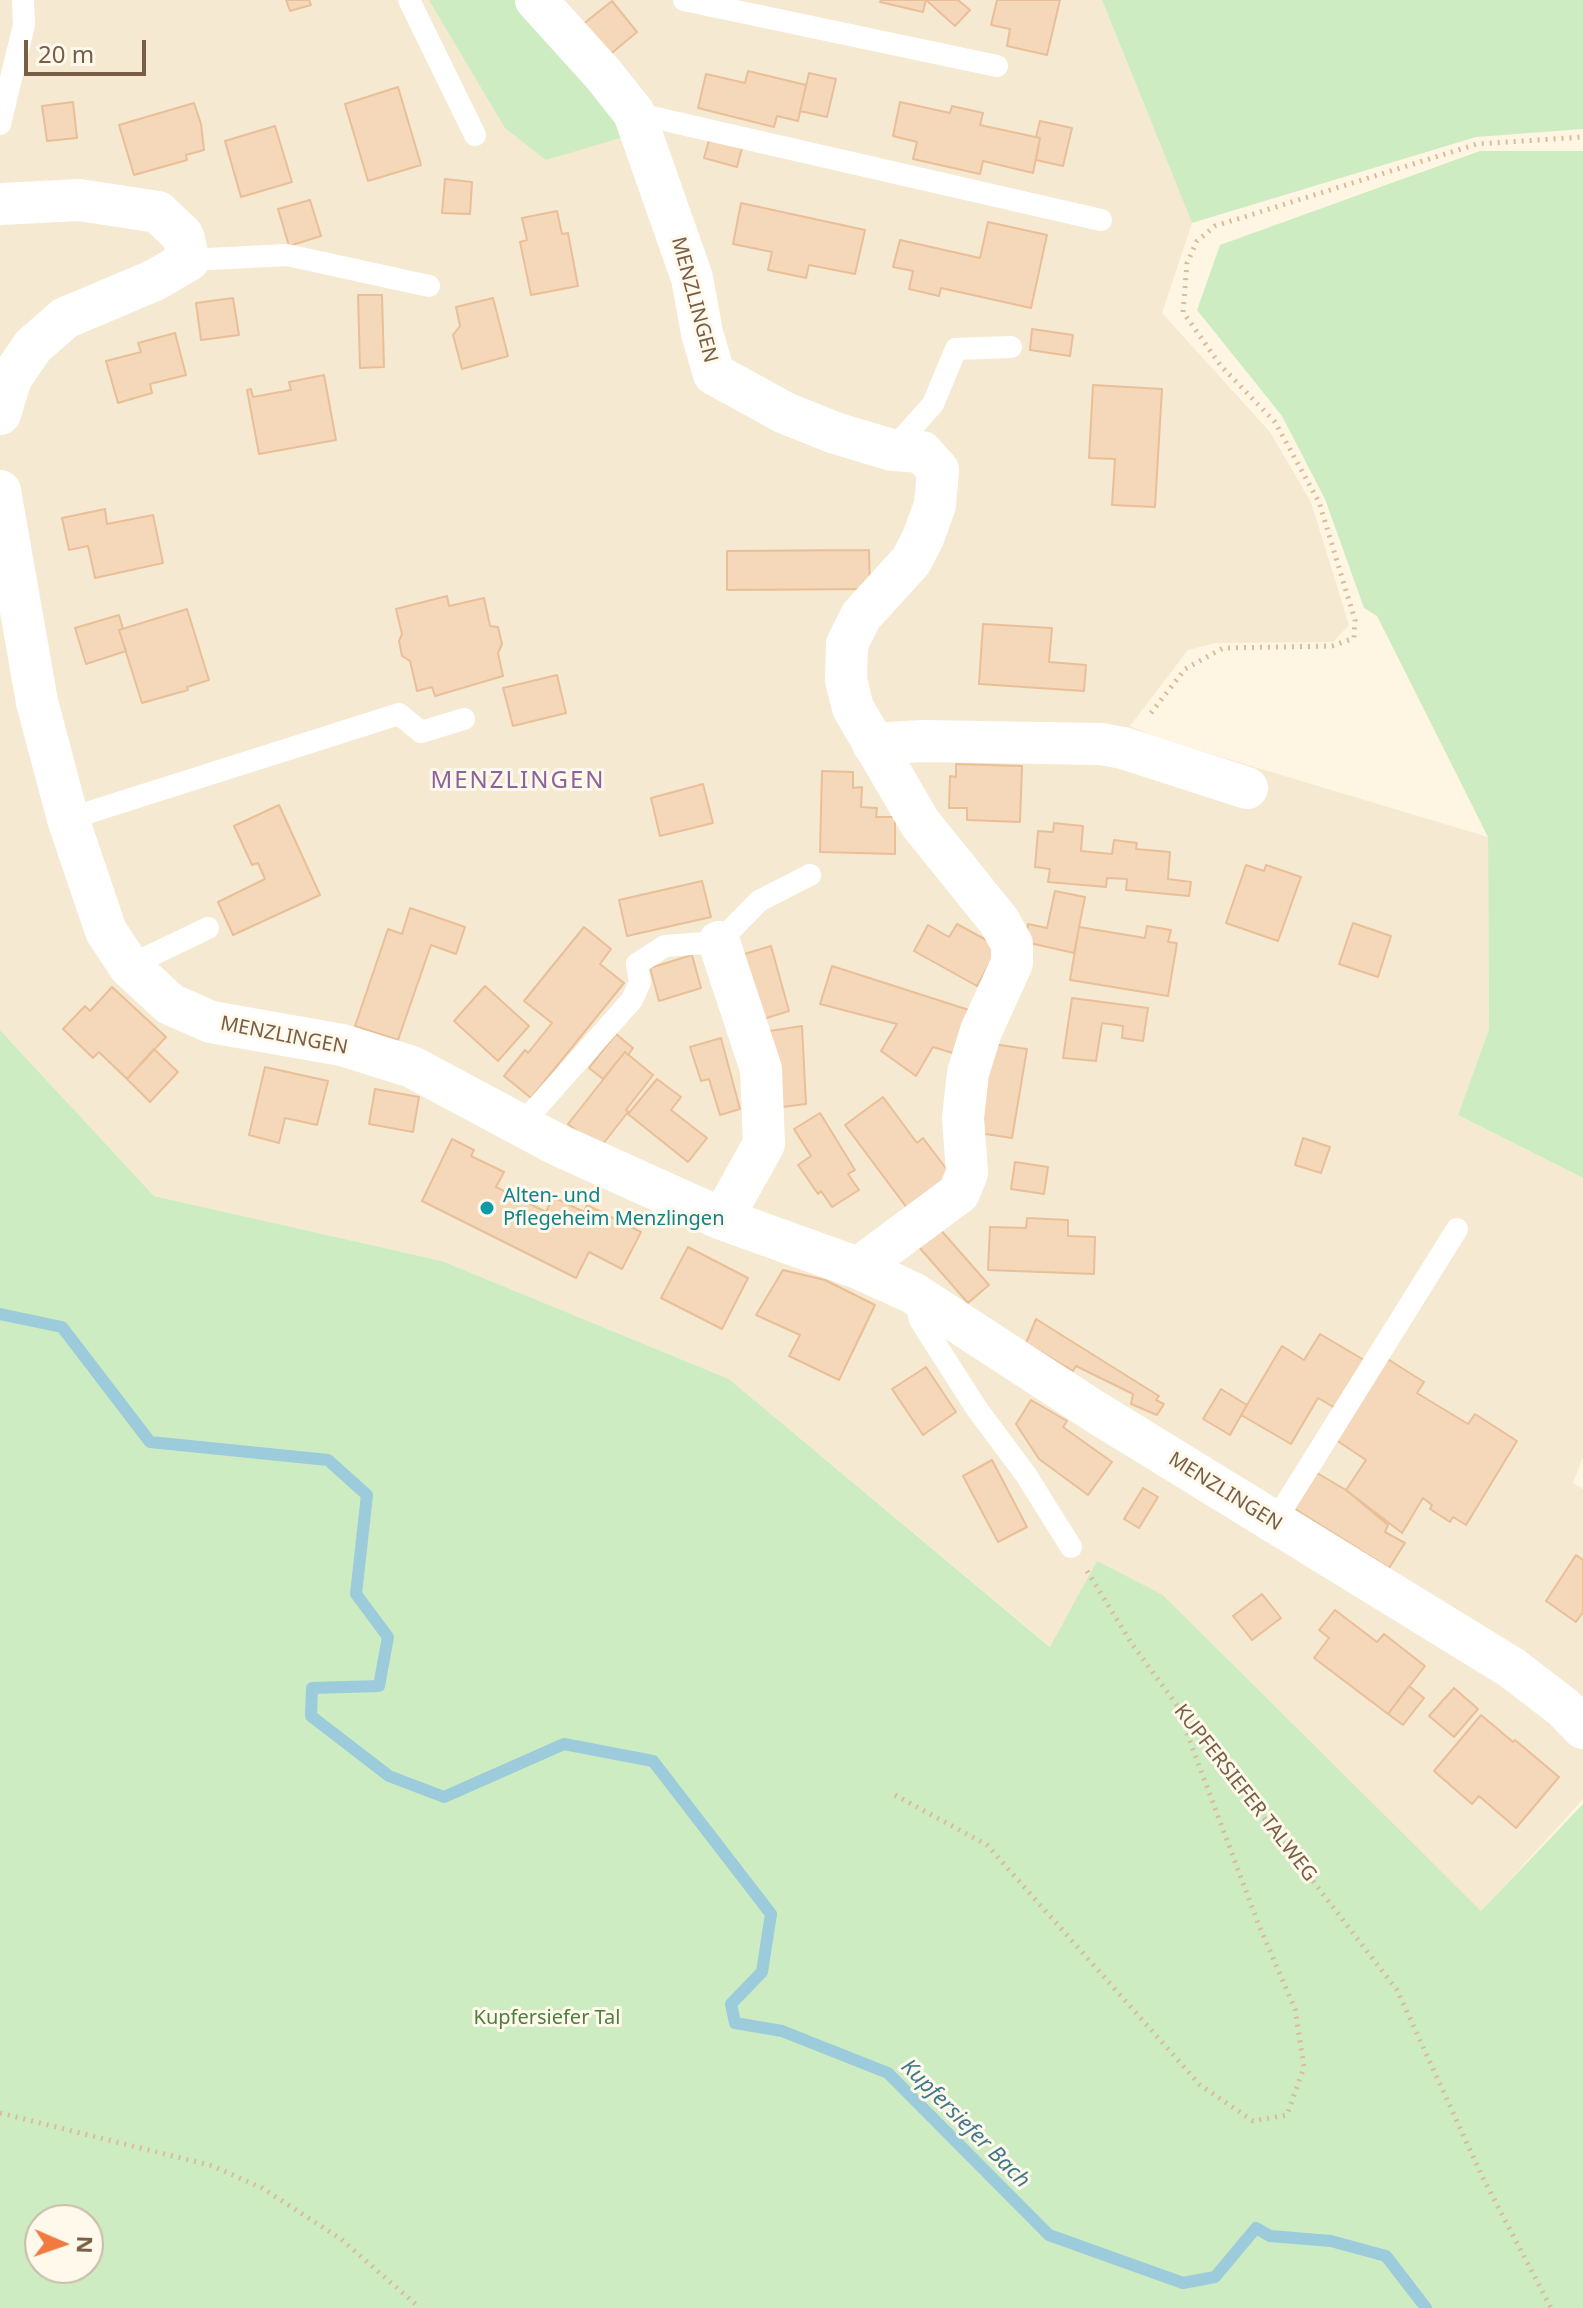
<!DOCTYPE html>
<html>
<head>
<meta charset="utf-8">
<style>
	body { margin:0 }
	#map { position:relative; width:1583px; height:2308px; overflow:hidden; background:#fef6e3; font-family:"Noto Sans",sans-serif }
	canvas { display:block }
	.north { position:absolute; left:24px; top:2204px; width:80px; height:80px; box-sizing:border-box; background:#fff9eb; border:2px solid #c9bba9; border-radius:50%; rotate:92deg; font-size:22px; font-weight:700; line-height:32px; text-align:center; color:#785e47 }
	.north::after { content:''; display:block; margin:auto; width:28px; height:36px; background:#f07a40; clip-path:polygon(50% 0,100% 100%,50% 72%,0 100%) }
	.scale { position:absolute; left:24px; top:40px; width:122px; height:36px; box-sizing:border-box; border:4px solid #785e47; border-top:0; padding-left:10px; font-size:24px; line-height:28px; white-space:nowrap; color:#785e47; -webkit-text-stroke:6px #fff9eb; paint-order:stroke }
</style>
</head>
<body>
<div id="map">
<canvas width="1583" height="2308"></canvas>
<div class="north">N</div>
<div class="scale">20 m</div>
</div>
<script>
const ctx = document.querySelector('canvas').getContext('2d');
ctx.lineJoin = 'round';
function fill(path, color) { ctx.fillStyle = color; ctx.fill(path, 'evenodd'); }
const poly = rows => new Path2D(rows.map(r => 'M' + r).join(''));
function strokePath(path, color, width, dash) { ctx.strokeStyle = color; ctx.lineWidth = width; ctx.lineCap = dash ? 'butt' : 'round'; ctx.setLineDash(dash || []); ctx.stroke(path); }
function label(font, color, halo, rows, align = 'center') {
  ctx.font = font + ' "Noto Sans",sans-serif'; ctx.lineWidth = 6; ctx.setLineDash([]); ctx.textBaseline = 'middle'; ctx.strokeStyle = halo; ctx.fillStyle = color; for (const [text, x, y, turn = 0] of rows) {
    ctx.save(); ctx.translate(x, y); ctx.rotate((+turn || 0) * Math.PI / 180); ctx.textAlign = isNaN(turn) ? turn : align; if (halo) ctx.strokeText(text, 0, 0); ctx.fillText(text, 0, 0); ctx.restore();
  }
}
fill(poly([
	[0,0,1102,0,1192,223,1162,313,1270,432,1311,502,1349,625,1333,642,1215,643,1188,650,1130,726,1158,738,1488,837,1489,1029,1458,1115,1583,1178,1583,1457,1573,1483,1583,1489,1583,1799,1481,1912,1163,1595,1051,1647,729,1379,442,1261,154,1196,0,1030]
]), '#f6e9d1');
fill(poly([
	[429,0,518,0,627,136,546,160,505,128],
	[1102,0,1583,0,1583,129,1476,137,1192,223],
	[1480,151,1583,151,1583,1178,1458,1115,1489,1029,1488,837,1377,616,1364,608,1325,499,1282,416,1197,310,1220,245],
	[0,1030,154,1196,442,1261,729,1379,1050,1647,1097,1561,1163,1595,1481,1911,1583,1804,1583,2308,0,2308],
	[40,2220,88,2220,88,2268,40,2268]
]), '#ceecc1');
strokePath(poly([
	[0,1314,62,1327,150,1442,328,1460,367,1495,356,1594,388,1637,379,1686,312,1688,311,1716,389,1776,444,1797,564,1744,653,1761,771,1914,762,1972,731,2004,735,2023,782,2031,888,2073,1049,2235,1183,2283,1215,2277,1256,2228,1270,2236,1331,2241,1386,2256,1426,2308]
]), '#9ccbdb', 12);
const building = poly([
	[286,0,309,0,311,5,290,11,286,0],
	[881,0,926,0,923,12,880,2,881,0],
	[926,0,958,0,970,10,955,26,926,0],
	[997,0,1060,0,1047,55,1007,46,1010,29,991,25,997,0],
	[612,1,637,32,607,57,582,25,612,1],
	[748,71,806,85,798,121,777,116,774,127,698,108,706,74,745,83,748,71],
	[809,73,836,79,827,117,800,111,809,73],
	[398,87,421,165,368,181,345,104,398,87],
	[73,102,77,138,47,141,42,106,73,102],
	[900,102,950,113,952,106,983,113,980,125,1040,138,1033,173,983,161,980,174,913,159,917,142,893,136,900,102],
	[194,103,201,124,204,150,186,155,187,160,134,175,119,125,194,103],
	[1040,121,1072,128,1063,166,1036,160,1040,138,1036,137,1040,121],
	[275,126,292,182,241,197,225,141,275,126],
	[709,140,742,148,737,167,704,158,709,140],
	[445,179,472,182,470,214,442,213,445,179],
	[310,200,321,236,289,246,278,209,310,200],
	[741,203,865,230,855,274,809,265,806,278,768,270,772,252,733,244,741,203],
	[557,211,562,234,568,233,578,286,531,295,520,242,527,240,522,218,557,211],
	[988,222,1047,235,1031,308,941,288,939,296,909,289,913,271,893,267,900,240,980,258,988,222],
	[358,295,382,295,384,367,360,368,358,295],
	[233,298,239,335,201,340,196,303,233,298],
	[493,298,508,356,462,369,453,335,460,326,456,307,493,298],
	[1032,329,1073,335,1070,356,1030,350,1032,329],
	[175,333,186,375,150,384,152,393,118,403,106,361,141,352,138,343,175,333],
	[324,375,336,440,259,454,247,390,251,389,253,397,291,390,289,382,324,375],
	[1093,385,1162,389,1155,507,1112,505,1115,459,1089,458,1093,385],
	[105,509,107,524,153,515,163,563,95,578,88,546,69,550,62,518,105,509],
	[869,550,870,589,727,590,727,551,869,550],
	[447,596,449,606,484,598,490,626,498,627,502,644,498,653,503,676,435,696,432,687,417,691,410,661,402,656,399,641,402,634,396,609,447,596],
	[187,609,209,680,187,687,188,690,142,703,119,630,187,609],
	[119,615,123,629,119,630,126,651,86,664,75,628,119,615],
	[983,624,1052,628,1049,662,1086,665,1084,691,979,684,983,624],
	[557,675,566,713,513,726,503,688,557,675],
	[956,764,1022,766,1020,822,967,820,967,808,949,808,950,776,956,777,956,764],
	[822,771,853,772,853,788,862,787,861,807,877,808,876,817,895,817,895,854,820,852,822,771],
	[703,784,713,823,660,836,651,798,703,784],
	[279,805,320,895,233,935,218,902,265,879,258,863,252,865,234,826,279,805],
	[1054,823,1083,826,1081,851,1112,854,1114,840,1137,843,1136,849,1170,852,1168,879,1191,882,1189,896,1126,890,1127,879,1107,878,1106,887,1048,882,1050,869,1035,867,1038,831,1053,832,1054,823],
	[1246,865,1264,871,1266,865,1301,877,1278,941,1226,923,1246,865],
	[702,881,711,917,627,936,619,900,702,881],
	[1055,891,1085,897,1074,953,1025,942,1028,924,1047,928,1055,891],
	[410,908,465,927,456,954,431,945,398,1040,355,1026,388,929,402,934,410,908],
	[1353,923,1391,936,1378,977,1339,964,1353,923],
	[957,924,999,947,977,986,914,951,928,925,949,937,957,924],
	[1147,926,1171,930,1168,942,1177,943,1168,996,1070,980,1079,927,1145,938,1147,926],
	[584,927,611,949,600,964,624,983,531,1098,504,1076,525,1050,528,1053,552,1023,524,1001,584,927],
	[771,946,789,1011,760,1020,741,955,771,946],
	[692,955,701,988,659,1001,650,968,692,955],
	[832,966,969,1010,956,1054,933,1047,916,1076,881,1051,897,1024,820,1004,832,966],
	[485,986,529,1026,498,1061,454,1021,485,986],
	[112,987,166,1037,127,1079,99,1052,93,1058,63,1029,85,1006,90,1011,112,987],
	[1072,998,1148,1008,1143,1041,1122,1038,1123,1026,1102,1023,1096,1061,1063,1058,1072,998],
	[802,1026,806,1104,774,1108,763,1032,802,1026],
	[616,1034,633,1048,628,1055,625,1052,603,1079,589,1068,616,1034],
	[721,1038,740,1109,720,1115,709,1079,701,1081,690,1047,721,1038],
	[986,1043,1027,1049,1012,1138,972,1132,986,1043],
	[154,1049,178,1072,150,1102,127,1079,154,1049],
	[625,1052,653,1075,626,1110,628,1112,599,1149,568,1124,625,1052],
	[265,1067,328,1081,317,1125,285,1118,279,1143,249,1135,265,1067],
	[657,1079,681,1097,671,1110,707,1138,688,1162,628,1114,657,1079],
	[375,1089,419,1097,413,1132,369,1124,375,1089],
	[883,1097,917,1143,923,1138,951,1175,907,1208,845,1125,883,1097],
	[820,1113,855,1170,848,1174,859,1190,832,1207,821,1191,818,1194,798,1165,811,1156,794,1129,820,1113],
	[1303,1138,1330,1147,1321,1173,1295,1165,1303,1138],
	[452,1139,474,1150,471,1156,504,1172,496,1187,546,1212,553,1197,584,1212,587,1205,641,1232,622,1269,589,1252,576,1278,422,1201,452,1139],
	[1015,1162,1048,1167,1044,1194,1011,1189,1015,1162],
	[1027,1218,1068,1220,1068,1236,1095,1237,1094,1274,988,1270,990,1227,1026,1228,1027,1218],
	[939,1228,989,1285,968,1303,918,1246,939,1228],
	[688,1247,748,1278,722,1329,661,1298,688,1247],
	[783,1270,825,1280,875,1305,839,1380,789,1356,800,1335,756,1315,783,1270],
	[1036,1319,1159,1396,1156,1400,1164,1404,1157,1415,1131,1404,1133,1394,1076,1366,1073,1371,1026,1343,1036,1319],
	[1320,1334,1364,1360,1335,1408,1318,1398,1291,1444,1241,1415,1282,1346,1304,1360,1320,1334],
	[1386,1358,1424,1382,1417,1393,1468,1424,1475,1414,1517,1441,1466,1525,1453,1517,1450,1522,1430,1509,1432,1505,1423,1498,1402,1533,1346,1490,1366,1460,1336,1440,1386,1358],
	[926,1367,956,1412,923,1435,892,1389,926,1367],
	[1221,1389,1247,1405,1230,1435,1203,1419,1221,1389],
	[1031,1400,1067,1421,1063,1427,1112,1462,1088,1495,1039,1459,1016,1424,1031,1400],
	[992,1460,1027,1527,998,1542,963,1476,992,1460],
	[1317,1473,1346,1490,1388,1525,1385,1532,1405,1543,1389,1568,1295,1509,1317,1473],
	[1143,1488,1158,1497,1139,1528,1124,1519,1143,1488],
	[1576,1555,1583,1560,1583,1612,1576,1622,1546,1601,1576,1555],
	[1262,1594,1281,1618,1252,1640,1233,1616,1262,1594],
	[1335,1610,1377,1642,1384,1634,1425,1666,1388,1714,1314,1658,1329,1638,1319,1630,1335,1610],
	[1409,1686,1424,1698,1403,1725,1388,1714,1409,1686],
	[1454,1688,1478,1709,1454,1737,1429,1716,1454,1688],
	[1481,1715,1513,1742,1515,1740,1559,1777,1516,1828,1479,1796,1472,1804,1434,1771,1481,1715]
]);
fill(building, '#f5d7b9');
strokePath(building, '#e9bf98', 2);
strokePath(poly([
	[1151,713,1185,669,1223,648,1332,646,1354,638,1355,620,1319,502,1275,422,1221,366,1183,312,1187,263,1197,241,1215,226,1477,144,1583,137],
	[1087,1571,1132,1644,1176,1704,1397,1990,1482,2176,1551,2308],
	[895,1795,987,1845,1200,2085,1253,2121,1287,2115,1304,2067,1295,2009,1258,1923,1176,1704],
	[0,2113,213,2166,262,2188,341,2239,420,2308]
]), '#dabb9c', 5, [2, 6]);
strokePath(poly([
	[409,0,475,135],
	[684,0,997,66],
	[634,113,1101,220],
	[0,124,24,25,23,0],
	[189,260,287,255,429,286],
	[892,450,933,404,956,349,1011,347],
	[68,819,399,714,421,732,464,719],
	[129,966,208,928],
	[521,1125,632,1000,640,982,637,964,665,946,719,942,759,901,810,875],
	[915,1298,920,1320,977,1409,1026,1475,1071,1547],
	[1274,1523,1457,1229]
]), '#fff', 22);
strokePath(poly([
	[536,0,603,74,634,113,692,278,702,333,714,374,785,413,835,433,892,450,922,452,938,470,935,505,923,538,911,561,861,616,847,644,846,680,853,708,920,823,999,921,1012,944,1012,963,981,1031,968,1073,963,1118,967,1173,959,1193,858,1268],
	[0,204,79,200,158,212,183,236,189,260,155,280,65,318,33,346,11,378,0,414],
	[0,491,37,702,68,819,106,931,129,966,170,1004,211,1022,342,1045,412,1067,556,1144,722,1219,858,1268,913,1293,1094,1411,1512,1668,1564,1708,1583,1728],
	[873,744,923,741,1101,744,1123,748,1247,788],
	[719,942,761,1069,764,1144,722,1219]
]), '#fff', 42);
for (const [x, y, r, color] of [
	[487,1208,8,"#0f9aa8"]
]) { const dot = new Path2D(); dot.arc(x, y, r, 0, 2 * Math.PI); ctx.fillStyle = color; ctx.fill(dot); strokePath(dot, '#fff9eb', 3); }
label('20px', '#785e47', '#fff9eb', [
	["MENZLINGEN",694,300,75],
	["MENZLINGEN",284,1036,11],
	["MENZLINGEN",1225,1492,32],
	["KUPFERSIEFER TALWEG",1245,1793,52]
]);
label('20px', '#0d838f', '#fff9eb', [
	["Alten- und",503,1196],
	["Pflegeheim Menzlingen",503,1219]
], 'left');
label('20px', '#4b7f3e', '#fff9eb', [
	["Kupfersiefer Tal",547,2018]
]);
label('italic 22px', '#3f788d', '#fff9eb', [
	["Kupfersiefer Bach",965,2124,45]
]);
ctx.letterSpacing = '2px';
label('24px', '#8e629c', '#fff9eb', [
	["MENZLINGEN",518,781]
]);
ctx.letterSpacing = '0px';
</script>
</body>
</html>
